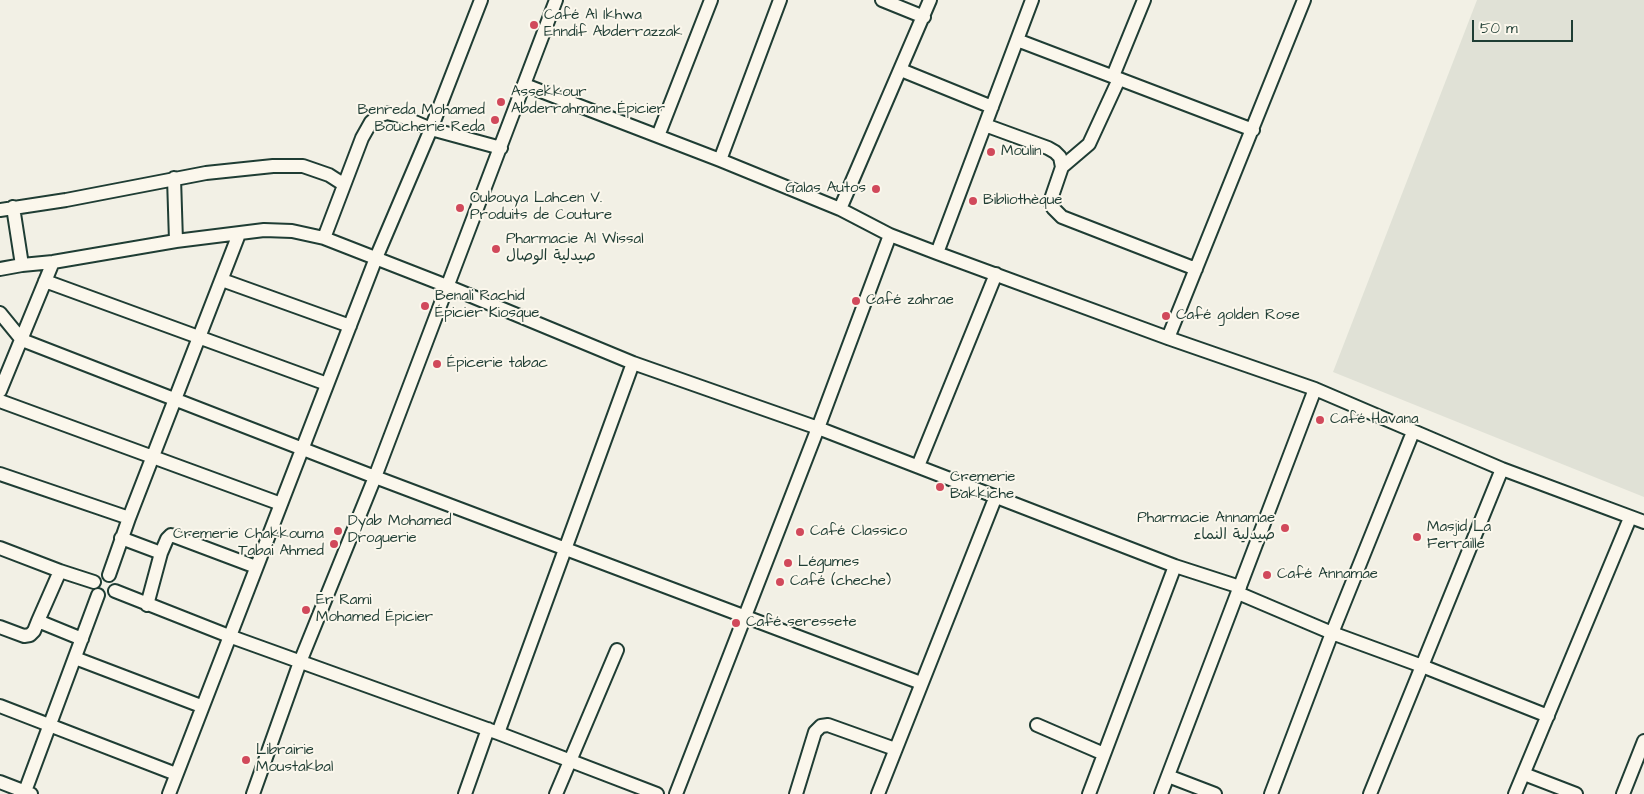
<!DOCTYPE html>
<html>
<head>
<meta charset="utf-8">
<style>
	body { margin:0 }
	#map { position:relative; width:1644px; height:794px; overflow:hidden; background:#f2f0e5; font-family:"Architects Daughter",sans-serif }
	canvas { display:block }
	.scale { position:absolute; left:1472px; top:20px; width:101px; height:22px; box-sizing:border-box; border:2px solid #1f3d34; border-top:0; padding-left:6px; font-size:15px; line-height:18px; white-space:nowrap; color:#1f3d34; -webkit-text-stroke:4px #fbf7ec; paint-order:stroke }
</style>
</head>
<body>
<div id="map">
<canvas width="1644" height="794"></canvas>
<div class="scale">50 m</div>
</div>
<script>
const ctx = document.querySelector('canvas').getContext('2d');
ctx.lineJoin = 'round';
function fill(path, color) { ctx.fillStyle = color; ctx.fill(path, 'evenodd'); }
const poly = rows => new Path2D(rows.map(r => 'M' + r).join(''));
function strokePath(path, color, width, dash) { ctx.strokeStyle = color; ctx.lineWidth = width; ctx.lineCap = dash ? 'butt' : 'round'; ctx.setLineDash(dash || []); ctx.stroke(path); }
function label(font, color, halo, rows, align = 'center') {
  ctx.font = font + ' "Architects Daughter","Playpen Sans Arabic",sans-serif'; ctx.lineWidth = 4; ctx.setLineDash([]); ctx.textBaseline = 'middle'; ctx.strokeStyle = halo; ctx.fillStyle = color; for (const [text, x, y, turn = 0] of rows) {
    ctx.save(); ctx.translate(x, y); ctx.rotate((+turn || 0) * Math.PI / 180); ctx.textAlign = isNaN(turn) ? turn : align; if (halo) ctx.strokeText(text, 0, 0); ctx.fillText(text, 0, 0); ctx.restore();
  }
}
fill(poly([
	[1477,0,1644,0,1644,497,1333,372]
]), '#e0e1d6');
const minor = poly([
	[882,0,924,17],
	[1017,40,1253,130],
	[901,70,992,107],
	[1113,76,1144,0],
	[525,85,720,160,840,209,890,235,937,253,1168,338,1315,389,1502,469,1644,522],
	[985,125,1048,148,1055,152,1060,157,1062,167,1050,202,1053,208,1062,217,1196,269],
	[658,136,711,0],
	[720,160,780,0],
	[1062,167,1089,144,1119,79],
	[174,178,176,241],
	[13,207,22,265],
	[840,209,930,0],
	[0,210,66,200,206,173,273,166,303,166,329,175,343,184],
	[324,238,362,138,371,122,378,116,387,113,403,117,431,129,501,148],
	[937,253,1032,0],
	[0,269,22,265,53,262,176,241,264,230,292,231,324,238,447,286,633,363,818,428,1175,566,1240,587],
	[222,280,350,326],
	[45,281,327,384],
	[0,313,22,340,375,477,921,683],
	[1168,338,1304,0],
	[0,391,53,262],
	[0,401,281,504],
	[918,466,996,274],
	[0,474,129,518],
	[121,538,161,553],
	[0,548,60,571,94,582],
	[109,575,129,518,239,234],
	[115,591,229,636,498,733,657,794],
	[1238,593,1332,633,1422,666,1548,716],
	[147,605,161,553,167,539,171,535,256,567],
	[38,621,60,571],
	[0,627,24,636,30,635,34,631,38,621,82,639],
	[75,658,201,706],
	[0,706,176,774],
	[1037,725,1104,754],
	[498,733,633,363],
	[1524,774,1576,794],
	[1168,776,1215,794],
	[0,782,31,794],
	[24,794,98,595],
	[169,794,376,258,431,129,481,0],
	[253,794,300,662,375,477,556,0],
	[465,794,488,729],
	[556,794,617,650],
	[676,794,818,428,890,235],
	[796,794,815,732,821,726,828,725,895,749],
	[878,794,996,496],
	[1089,794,1175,566],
	[1161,794,1315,389],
	[1271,794,1332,633,1413,432],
	[1370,794,1502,469],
	[1515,794,1630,518],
	[1623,794,1644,741]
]);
strokePath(minor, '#1f3d34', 16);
strokePath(minor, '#fbf7ec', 12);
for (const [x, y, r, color] of [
	[534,25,5,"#d1495b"],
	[501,102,5,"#d1495b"],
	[495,120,5,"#d1495b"],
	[991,152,5,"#d1495b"],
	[876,189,5,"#d1495b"],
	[973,201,5,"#d1495b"],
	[460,208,5,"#d1495b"],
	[496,249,5,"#d1495b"],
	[856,301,5,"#d1495b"],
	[425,306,5,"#d1495b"],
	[1166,316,5,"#d1495b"],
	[437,364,5,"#d1495b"],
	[1320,420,5,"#d1495b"],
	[940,487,5,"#d1495b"],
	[1285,528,5,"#d1495b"],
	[338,531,5,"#d1495b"],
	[800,532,5,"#d1495b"],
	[1417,537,5,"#d1495b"],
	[334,544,5,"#d1495b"],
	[788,563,5,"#d1495b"],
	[1267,575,5,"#d1495b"],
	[780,582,5,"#d1495b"],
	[306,610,5,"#d1495b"],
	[736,623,5,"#d1495b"],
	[246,760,5,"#d1495b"]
]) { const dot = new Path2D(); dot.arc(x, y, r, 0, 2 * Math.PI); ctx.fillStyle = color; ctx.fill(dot); strokePath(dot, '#fbf7ec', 2); }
label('15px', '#1f3d34', '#fbf7ec', [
	["Café Al Ikhwa",544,16],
	["Enndif Abderrazzak",544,33],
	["Assekkour",511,93],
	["Abderrahmane Épicier",511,110],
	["Benreda Mohamed",485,111,"right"],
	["Boucherie Reda",485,128,"right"],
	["Moulin",1001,152],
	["Galas Autos",866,189,"right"],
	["Oubouya Lahcen V.",470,199],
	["Produits de Couture",470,216],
	["Bibliothèque",983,201],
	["Pharmacie Al Wissal",506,240],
	["صيدلية الوصال",506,257],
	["Benali Rachid",435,297],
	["Épicier Kiosque",435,314],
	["Café zahrae",866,301],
	["Café golden Rose",1176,316],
	["Épicerie tabac",447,364],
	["Café Havana",1330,420],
	["Cremerie",950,478],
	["Bakkiche",950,495],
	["Pharmacie Annamae",1275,519,"right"],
	["صيدلية النماء",1275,536,"right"],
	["Dyab Mohamed",348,522],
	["Droguerie",348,539],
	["Masjid La",1427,528],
	["Ferraille",1427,545],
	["Café Classico",810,532],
	["Cremerie Chakkouma",324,535,"right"],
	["Tabai Ahmed",324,552,"right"],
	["Légumes",798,563],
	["Café Annamae",1277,575],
	["Café (cheche)",790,582],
	["Er Rami",316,601],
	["Mohamed Épicier",316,618],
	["Café seressete",746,623],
	["Librairie",256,751],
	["Moustakbal",256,768]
], 'left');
</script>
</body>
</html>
